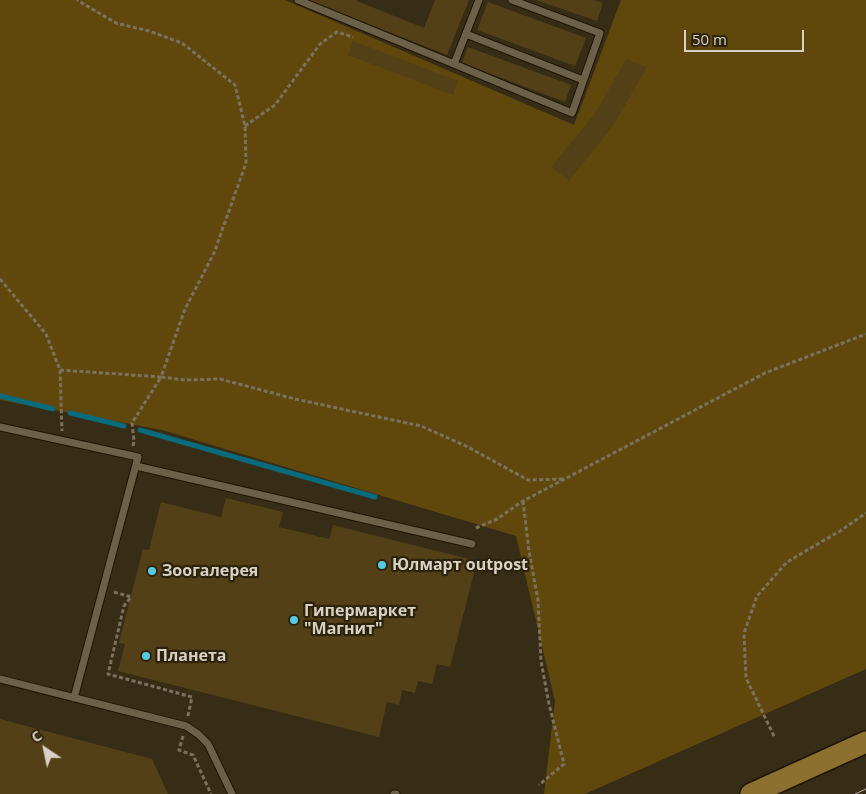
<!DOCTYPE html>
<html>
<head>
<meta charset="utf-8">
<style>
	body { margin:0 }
	#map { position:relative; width:866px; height:794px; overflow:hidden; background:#372d17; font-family:"Open Sans",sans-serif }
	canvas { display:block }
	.north { position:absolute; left:20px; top:724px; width:50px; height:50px; -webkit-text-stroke:4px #2d230d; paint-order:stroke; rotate:326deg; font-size:14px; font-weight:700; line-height:20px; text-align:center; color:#d8d1c4 }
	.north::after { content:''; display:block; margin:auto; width:18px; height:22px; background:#d8d1c4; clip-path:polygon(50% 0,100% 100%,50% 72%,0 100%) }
	.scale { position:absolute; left:684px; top:30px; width:120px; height:22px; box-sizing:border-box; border:2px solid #d8d1c4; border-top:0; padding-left:6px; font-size:15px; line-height:18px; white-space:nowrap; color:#d8d1c4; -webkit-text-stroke:4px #2d230d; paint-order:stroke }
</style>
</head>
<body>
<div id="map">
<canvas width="866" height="794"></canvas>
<div class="north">С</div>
<div class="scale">50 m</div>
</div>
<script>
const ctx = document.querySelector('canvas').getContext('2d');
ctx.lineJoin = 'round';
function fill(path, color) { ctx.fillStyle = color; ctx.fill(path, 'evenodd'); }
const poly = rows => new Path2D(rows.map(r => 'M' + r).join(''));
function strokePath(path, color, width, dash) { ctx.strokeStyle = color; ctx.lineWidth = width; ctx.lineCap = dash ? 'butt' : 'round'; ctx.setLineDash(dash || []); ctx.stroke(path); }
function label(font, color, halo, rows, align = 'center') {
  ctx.font = font + ' "Open Sans",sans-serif'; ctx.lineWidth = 4.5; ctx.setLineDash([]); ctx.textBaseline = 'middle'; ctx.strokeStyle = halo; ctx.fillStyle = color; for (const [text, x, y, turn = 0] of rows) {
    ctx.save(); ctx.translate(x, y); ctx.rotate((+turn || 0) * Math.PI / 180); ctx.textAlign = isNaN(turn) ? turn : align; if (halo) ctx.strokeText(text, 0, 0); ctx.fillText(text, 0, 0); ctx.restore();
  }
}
fill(poly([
	[0,0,285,0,574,125,621,0,866,0,866,669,585,794,544,794,555,701,516,536,162,430,0,400]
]), '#60480d');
strokePath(poly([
	[0,396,53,409],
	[70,413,124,426],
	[140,430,375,497]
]), '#066b7c', 5);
fill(poly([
	[308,0,357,0,357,1,424,28,435,0,469,0,447,55],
	[536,0,594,0,603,3,597,21],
	[488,2,586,38,575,66,477,30],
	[353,41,458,81,453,95,348,55],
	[468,47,571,85,565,102,462,63],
	[626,59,647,67,613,126,569,181,551,167,596,112],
	[226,498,283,512,279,527,329,539,333,525,477,561,450,667,437,664,432,684,418,681,415,693,402,690,399,705,387,702,379,737,118,671,125,644,119,643,143,549,149,550,161,502,221,517],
	[0,719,152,759,168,794,0,794]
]), '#534017');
const service = poly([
	[298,0,454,64,479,0],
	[466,34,583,80],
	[454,64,572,113,600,33,512,0],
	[0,427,138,457,74,698],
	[136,466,472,544],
	[0,679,186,726,198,734,208,744,232,794],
	[394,794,396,794]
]);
const primary = poly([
	[751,794,866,742]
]);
strokePath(service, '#1f1502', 9);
strokePath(primary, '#1f1502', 24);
strokePath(poly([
	[245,126,275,105,320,44,337,32,353,37],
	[0,279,46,334,60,370,62,431],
	[60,370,161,377,185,309,214,253,246,163,245,126,235,85,182,43,149,31,116,23,77,0],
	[133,446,134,441,132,423,161,377,185,380,220,379,295,399,421,426,466,446,528,480,564,479],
	[523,501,529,551,538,600,541,661,549,704,564,764,539,785],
	[476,528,497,519,523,501,765,373,866,334],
	[114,592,131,597,124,606,108,674,192,697,188,716],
	[183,736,179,750,193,755,211,794],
	[774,736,746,678,744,633,757,596,787,562,840,531,866,513]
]), '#7a715f', 3, [4, 2.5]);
strokePath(service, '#6c6049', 7);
strokePath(primary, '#8c702f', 21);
strokePath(poly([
	[855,794,866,789]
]), '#bab2a4', 1);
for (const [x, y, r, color] of [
	[382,565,5,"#57c9e2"],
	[152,571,5,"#57c9e2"],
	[294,620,5,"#57c9e2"],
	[146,656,5,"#57c9e2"]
]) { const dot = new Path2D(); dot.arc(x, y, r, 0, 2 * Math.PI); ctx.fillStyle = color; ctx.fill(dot); strokePath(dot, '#2d230d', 2); }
label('bold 16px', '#d8d1c4', '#2d230d', [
	["Юлмарт outpost",392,565],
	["Зоогалерея",162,571],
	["Гипермаркет",304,611],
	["\"Магнит\"",304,629],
	["Планета",156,656]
], 'left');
</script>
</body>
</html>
